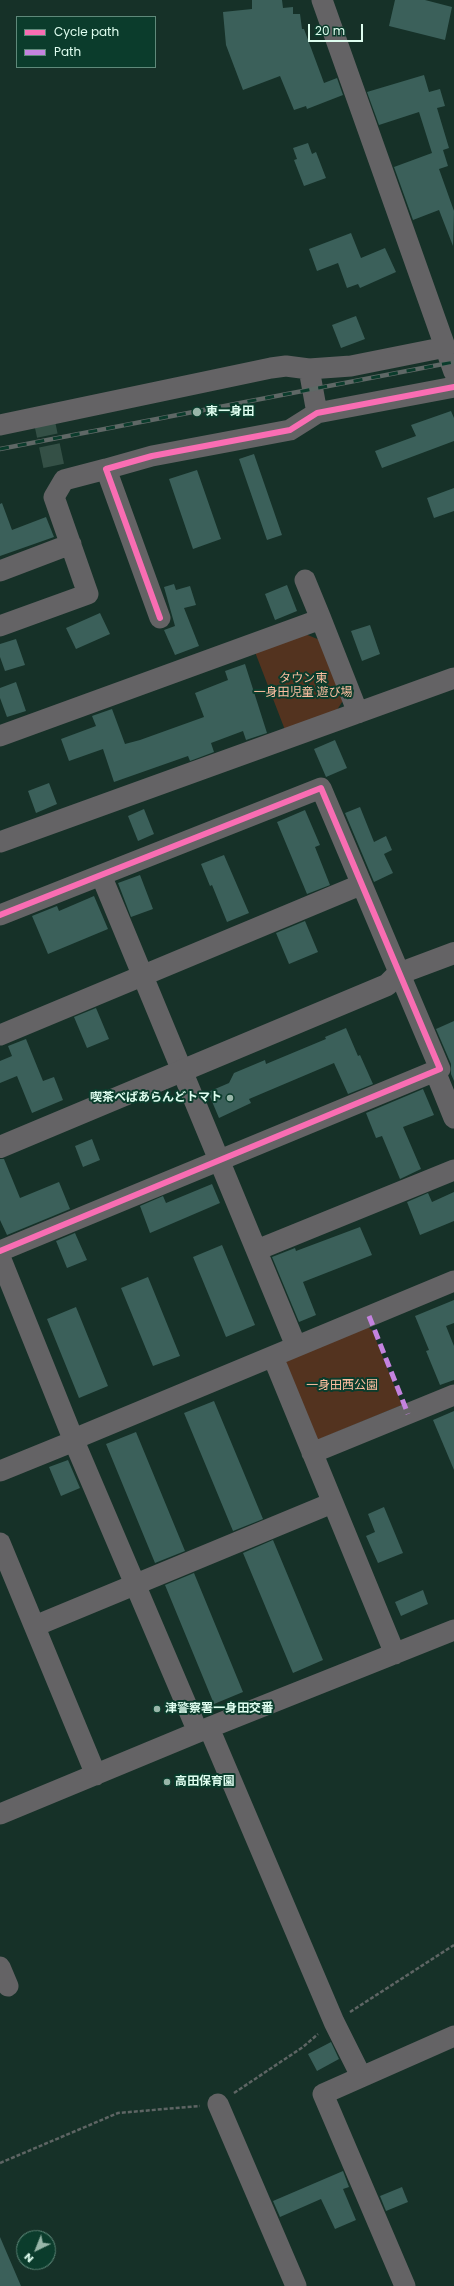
<!DOCTYPE html>
<html>
<head>
<meta charset="utf-8">
<style>
	body { margin:0 }
	#map { position:relative; width:454px; height:2286px; overflow:hidden; background:#163128; font-family:Poppins,sans-serif }
	canvas { display:block }
	.legend { position:absolute; left:16px; top:16px; width:140px; height:52px; box-sizing:border-box; background:#0b3c2c; border:1px solid #5f897a; margin:0; padding:5px 7px; list-style:none; font-size:12px; color:#defdef }
	.legend li { display:flex; align-items:center; gap:8px; height:20px }
	.legend b { width:20px; border:1px solid #5f897a }
	.north { position:absolute; left:16px; top:2230px; width:40px; height:40px; box-sizing:border-box; background:#0b3c2c; border:1px solid #5f897a; border-radius:50%; rotate:223deg; font-size:11px; font-weight:700; line-height:16px; text-align:center; color:#defdef }
	.north::after { content:''; display:block; margin:auto; width:14px; height:18px; background:#98b6a9; clip-path:polygon(50% 0,100% 100%,50% 72%,0 100%) }
	.scale { position:absolute; left:308px; top:24px; width:55px; height:18px; box-sizing:border-box; border:2px solid #defdef; border-top:0; padding-left:5px; font-size:12px; line-height:14px; white-space:nowrap; color:#defdef; -webkit-text-stroke:3px #0b3c2c; paint-order:stroke }
</style>
</head>
<body>
<div id="map">
<canvas width="454" height="2286"></canvas>
<ul class="legend">
<li><b style="height:5px;background:#f96db3"></b>Cycle path</li>
<li><b style="height:5px;background:#c483df"></b>Path</li>
</ul>
<div class="north">N</div>
<div class="scale">20 m</div>
</div>
<script>
const ctx = document.querySelector('canvas').getContext('2d');
ctx.lineJoin = 'round';
function fill(path, color) { ctx.fillStyle = color; ctx.fill(path, 'evenodd'); }
const poly = rows => new Path2D(rows.map(r => 'M' + r).join(''));
function strokePath(path, color, width, dash) { ctx.strokeStyle = color; ctx.lineWidth = width; ctx.lineCap = dash ? 'butt' : 'round'; ctx.setLineDash(dash || []); ctx.stroke(path); }
function label(font, color, halo, rows, align = 'center') {
  ctx.font = font + ' Poppins,"Noto Sans JP",sans-serif'; ctx.lineWidth = 4; ctx.setLineDash([]); ctx.textBaseline = 'middle'; ctx.strokeStyle = halo; ctx.fillStyle = color; for (const [text, x, y, turn = 0] of rows) {
    ctx.save(); ctx.translate(x, y); ctx.rotate((+turn || 0) * Math.PI / 180); ctx.textAlign = isNaN(turn) ? turn : align; if (halo) ctx.strokeText(text, 0, 0); ctx.fillText(text, 0, 0); ctx.restore();
  }
}
fill(poly([
	[305,634,320,640,344,699,335,713,285,730,255,652],
	[366,1326,372,1330,402,1405,315,1441,285,1366,287,1359]
]), '#53331f');
fill(poly([
	[252,0,282,0,283,8,293,7,293,14,300,14,302,29,304,29,324,83,337,78,343,95,307,109,306,106,294,110,280,76,243,90,226,45,223,12,252,9],
	[395,0,425,0,452,7,445,40,389,26],
	[424,75,429,92,440,89,445,106,437,108,449,148,443,150,448,166,439,169,454,211,453,246,439,210,413,220,394,167,432,153,419,112,379,125,367,92],
	[308,143,312,154,316,152,326,178,304,186,294,160,297,159,293,148],
	[351,233,361,258,385,248,396,272,360,288,358,284,347,288,338,263,317,271,309,249],
	[356,316,365,339,341,348,332,325],
	[451,411,454,418,454,441,382,468,375,451,416,436,411,425],
	[254,454,282,535,267,540,239,459],
	[197,470,221,539,193,549,169,479],
	[454,488,454,511,434,518,427,498],
	[2,503,12,530,46,517,54,537,0,556,0,504],
	[174,584,176,590,190,586,196,605,184,608,199,646,175,655,164,630,175,626,164,587],
	[287,585,297,611,275,620,265,594],
	[100,613,110,634,76,649,66,628],
	[370,625,380,654,362,661,351,631],
	[16,639,25,665,5,671,0,657,0,644],
	[245,664,267,733,246,740,243,731,211,743,214,752,190,761,188,756,114,782,103,749,69,761,61,739,96,726,92,716,112,709,125,744,140,740,204,717,195,693,228,680,225,671],
	[16,682,26,711,7,717,0,698,0,688],
	[335,740,347,768,326,777,314,749],
	[49,783,57,804,36,813,28,791],
	[360,807,374,842,386,836,392,850,384,854,393,873,374,882,345,813],
	[144,809,154,834,138,841,128,816],
	[305,810,320,845,315,847,330,885,307,894,277,822],
	[224,855,249,913,227,922,212,885,210,886,201,864],
	[140,875,153,909,131,917,118,883],
	[94,896,108,929,48,954,32,916,57,906,59,911],
	[305,921,318,952,289,964,276,933],
	[96,1008,109,1039,87,1048,74,1017],
	[454,1021,454,1081,451,1074,451,1064,436,1029],
	[346,1028,358,1056,360,1055,373,1084,348,1094,334,1063,249,1099,251,1103,219,1118,208,1092,229,1083,234,1073,265,1060,266,1064,326,1039,325,1037],
	[26,1039,43,1081,54,1077,63,1100,32,1113,17,1076,0,1083,0,1061,12,1056,8,1046],
	[423,1089,434,1115,403,1127,421,1169,400,1179,382,1136,376,1138,366,1113],
	[92,1139,100,1160,83,1167,75,1146],
	[0,1159,4,1159,20,1198,59,1182,70,1209,7,1235,0,1220],
	[212,1184,220,1203,150,1233,140,1206,163,1196,166,1203],
	[454,1192,454,1221,420,1235,407,1202,428,1193,432,1202],
	[360,1227,372,1255,303,1282,316,1315,299,1322,272,1257,295,1248,296,1251],
	[75,1233,87,1260,67,1268,56,1241],
	[222,1245,255,1325,226,1337,193,1257],
	[148,1277,180,1356,153,1366,121,1288],
	[454,1300,454,1323,446,1326,454,1346,454,1380,440,1385,426,1351,429,1350,415,1316],
	[76,1307,108,1386,79,1398,47,1319],
	[214,1401,263,1519,233,1531,184,1413],
	[454,1411,454,1470,433,1420],
	[136,1432,185,1551,155,1563,106,1444],
	[68,1460,80,1488,61,1496,49,1467],
	[384,1507,403,1553,378,1563,366,1536,375,1532,368,1514],
	[273,1540,323,1660,293,1673,243,1553],
	[194,1573,243,1692,214,1704,165,1585],
	[423,1590,428,1604,401,1616,395,1602],
	[331,2042,339,2059,317,2071,308,2054],
	[343,2171,349,2187,343,2189,356,2220,335,2229,321,2199,280,2217,273,2201],
	[402,2187,408,2202,386,2211,380,2196],
	[0,2237,21,2286,0,2286]
]), '#3b605a');
strokePath(poly([
	[43,415,55,472]
]), '#345046', 21, [21, 10]);
strokePath(poly([
	[350,2012,454,1945],
	[234,2093,303,2047,318,2034],
	[0,2163,118,2113,200,2106]
]), '#5e6564', 2.5, [4, 2]);
strokePath(poly([
	[322,0,454,372],
	[309,369,317,413],
	[0,425,271,368,286,366,309,369,351,366,446,347],
	[0,571,71,544],
	[305,580,321,619],
	[160,618,106,469,152,456,290,430,317,413,454,387],
	[0,626,88,594,54,497,64,480,106,469],
	[0,736,321,619,358,713],
	[0,842,454,678],
	[101,875,296,1346],
	[0,915,321,788,440,1069,0,1251],
	[0,1035,360,885],
	[435,1071,454,1118],
	[257,1250,454,1170],
	[0,1257,74,1441,198,1732],
	[273,1357,395,1654],
	[74,1439,454,1281],
	[312,1453,454,1395],
	[0,1471,74,1441],
	[0,1543,96,1775],
	[35,1626,332,1503],
	[209,1728,334,2022,361,2076],
	[0,1814,198,1732,454,1630],
	[0,1967,8,1986],
	[218,2104,296,2286],
	[405,2286,323,2094,454,2036]
]), '#646365', 21);
strokePath(poly([
	[0,1147,387,985,398,974,454,953]
]), '#646365', 22);
const rail = poly([
	[0,449,454,362]
]);
strokePath(rail, '#5f6866', 4.5);
strokePath(rail, '#0b3c2c', 3, [9]);
strokePath(poly([
	[369,1316,408,1414]
]), '#c483df', 5, [10, 5]);
strokePath(poly([
	[160,618,106,469,152,456,290,430,317,413,454,387],
	[0,915,321,788,440,1069,0,1251]
]), '#f96db3', 6);
for (const [x, y, r, color] of [
	[197,412,5,"#98b6a9"],
	[230,1098,4,"#98b6a9"],
	[157,1709,4,"#98b6a9"],
	[167,1782,4,"#98b6a9"]
]) { const dot = new Path2D(); dot.arc(x, y, r, 0, 2 * Math.PI); ctx.fillStyle = color; ctx.fill(dot); strokePath(dot, '#0b3c2c', 1.5); }
label('bold 12px', '#defdef', '#0b3c2c', [
	["東一身田",206,412],
	["喫茶べぱあらんどトマト",222,1098,"right"],
	["津警察署一身田交番",165,1709],
	["高田保育園",175,1782]
], 'left');
label('12px', '#fdbfa1', '#0b3c2c', [
	["タウン東",303,679],
	["一身田児童 遊び場",303,693],
	["一身田西公園",342,1386]
]);
</script>
</body>
</html>
